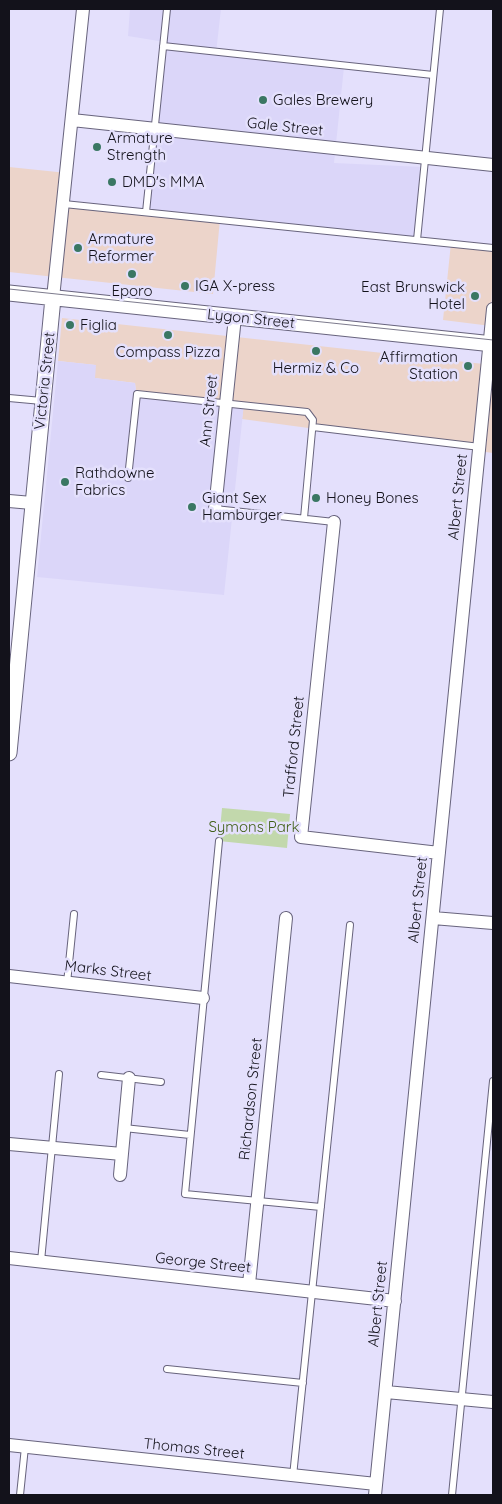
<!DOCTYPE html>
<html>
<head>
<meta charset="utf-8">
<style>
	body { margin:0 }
	#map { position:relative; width:502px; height:1504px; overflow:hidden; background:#e4e0fc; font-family:Quicksand,sans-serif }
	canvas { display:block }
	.frame { position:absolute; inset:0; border:10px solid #13121b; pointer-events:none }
</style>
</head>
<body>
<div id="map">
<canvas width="502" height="1504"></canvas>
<div class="frame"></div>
</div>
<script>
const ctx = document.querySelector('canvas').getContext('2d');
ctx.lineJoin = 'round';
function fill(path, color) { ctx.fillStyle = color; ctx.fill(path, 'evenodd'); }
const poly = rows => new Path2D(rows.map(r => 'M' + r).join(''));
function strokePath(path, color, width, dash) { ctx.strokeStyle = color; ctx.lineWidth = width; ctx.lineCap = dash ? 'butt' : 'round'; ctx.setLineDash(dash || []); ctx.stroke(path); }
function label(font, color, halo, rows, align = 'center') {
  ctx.font = font + ' Quicksand,sans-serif'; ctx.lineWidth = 5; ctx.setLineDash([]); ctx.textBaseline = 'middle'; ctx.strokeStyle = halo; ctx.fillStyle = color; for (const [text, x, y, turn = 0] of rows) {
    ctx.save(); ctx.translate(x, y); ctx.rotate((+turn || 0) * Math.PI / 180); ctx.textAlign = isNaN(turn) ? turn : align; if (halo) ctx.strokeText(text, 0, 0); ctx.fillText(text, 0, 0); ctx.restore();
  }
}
fill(poly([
	[9,167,67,173,64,203,220,219,213,294,9,272],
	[451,243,493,248,491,326,443,320],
	[62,318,493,365,493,453,242,419,244,403,136,391,135,383,94,378,95,365,58,361]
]), '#ecd4ca');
fill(poly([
	[130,9,221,9,216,53,344,67,334,163,423,167,416,238,149,210,165,42,128,36],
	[58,361,96,365,95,378,135,383,136,391,244,403,224,595,37,577]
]), '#dbd6f9');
fill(poly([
	[222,808,290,814,287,848,219,841]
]), '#c2d8ac');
const service = poly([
	[163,46,433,75],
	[64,204,493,248],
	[146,212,167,9],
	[417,240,440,9],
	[9,398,42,401],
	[313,427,480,447],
	[128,478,137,394,307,412,313,420,304,518],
	[215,509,334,522],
	[219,841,185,1194,321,1207],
	[67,983,74,914],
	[101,1075,161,1082],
	[124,1128,190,1135],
	[41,1261,59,1074],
	[167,1369,303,1383],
	[293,1476,350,925],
	[20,1495,25,1447],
	[452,1495,493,1081]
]);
const minor = poly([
	[72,120,493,165],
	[53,298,83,9],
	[9,501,32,503],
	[215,509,235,317],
	[334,522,301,837,439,853],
	[433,918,493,923],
	[9,976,203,998],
	[9,1144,122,1154],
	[120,1175,129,1078],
	[9,1258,395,1301],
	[249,1284,286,918],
	[386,1392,493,1402],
	[9,1445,376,1484],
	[375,1495,493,309]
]);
const tertiary = poly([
	[9,293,493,344],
	[9,753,53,298]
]);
strokePath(service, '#68647d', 8);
strokePath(minor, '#68647d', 14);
strokePath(tertiary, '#68647d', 17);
strokePath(service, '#fff', 6);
strokePath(minor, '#fff', 12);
strokePath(tertiary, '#fff', 15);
strokePath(poly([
	[9,289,493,340]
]), '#7d7b8d', 1);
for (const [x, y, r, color] of [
	[263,100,5,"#3a7763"],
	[97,147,5,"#3a7763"],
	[112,182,5,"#3a7763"],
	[78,248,5,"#3a7763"],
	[132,274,5,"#3a7763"],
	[185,286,5,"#3a7763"],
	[475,296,5,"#3a7763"],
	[70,325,5,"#3a7763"],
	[168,335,5,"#3a7763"],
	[316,351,5,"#3a7763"],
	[468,366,5,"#3a7763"],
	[65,482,5,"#3a7763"],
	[316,498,5,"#3a7763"],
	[192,507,5,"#3a7763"]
]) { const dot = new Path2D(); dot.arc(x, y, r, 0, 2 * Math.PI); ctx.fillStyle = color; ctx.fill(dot); strokePath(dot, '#e4e0fc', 2); }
label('15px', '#13121b', '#e4e0fc', [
	["Gales Brewery",273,100],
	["Armature",107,138],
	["Strength",107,155],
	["DMD's MMA",122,182],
	["Armature",88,239],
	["Reformer",88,256],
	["IGA X-press",195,286],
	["East Brunswick",465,287,"right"],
	["Hotel",465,304,"right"],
	["Eporo",132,291,"center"],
	["Figlia",80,325],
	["Compass Pizza",168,352,"center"],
	["Affirmation",458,357,"right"],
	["Station",458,374,"right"],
	["Hermiz & Co",316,368,"center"],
	["Rathdowne",75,473],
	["Fabrics",75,490],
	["Giant Sex",202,498],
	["Hamburger",202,515],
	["Honey Bones",326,498]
], 'left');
label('15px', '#13121b', '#e4e0fc', [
	["Gale Street",285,127,6],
	["Lygon Street",251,319,6],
	["Victoria Street",45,381,-84],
	["Ann Street",209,411,-84],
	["Albert Street",458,497,-84],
	["Trafford Street",294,747,-84],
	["Albert Street",418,900,-84],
	["Marks Street",108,971,7],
	["Richardson Street",251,1099,-84],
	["George Street",203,1263,6],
	["Albert Street",378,1304,-84],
	["Thomas Street",194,1449,6]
]);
label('15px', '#416017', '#e4e0fc', [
	["Symons Park",254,827]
]);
</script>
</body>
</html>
